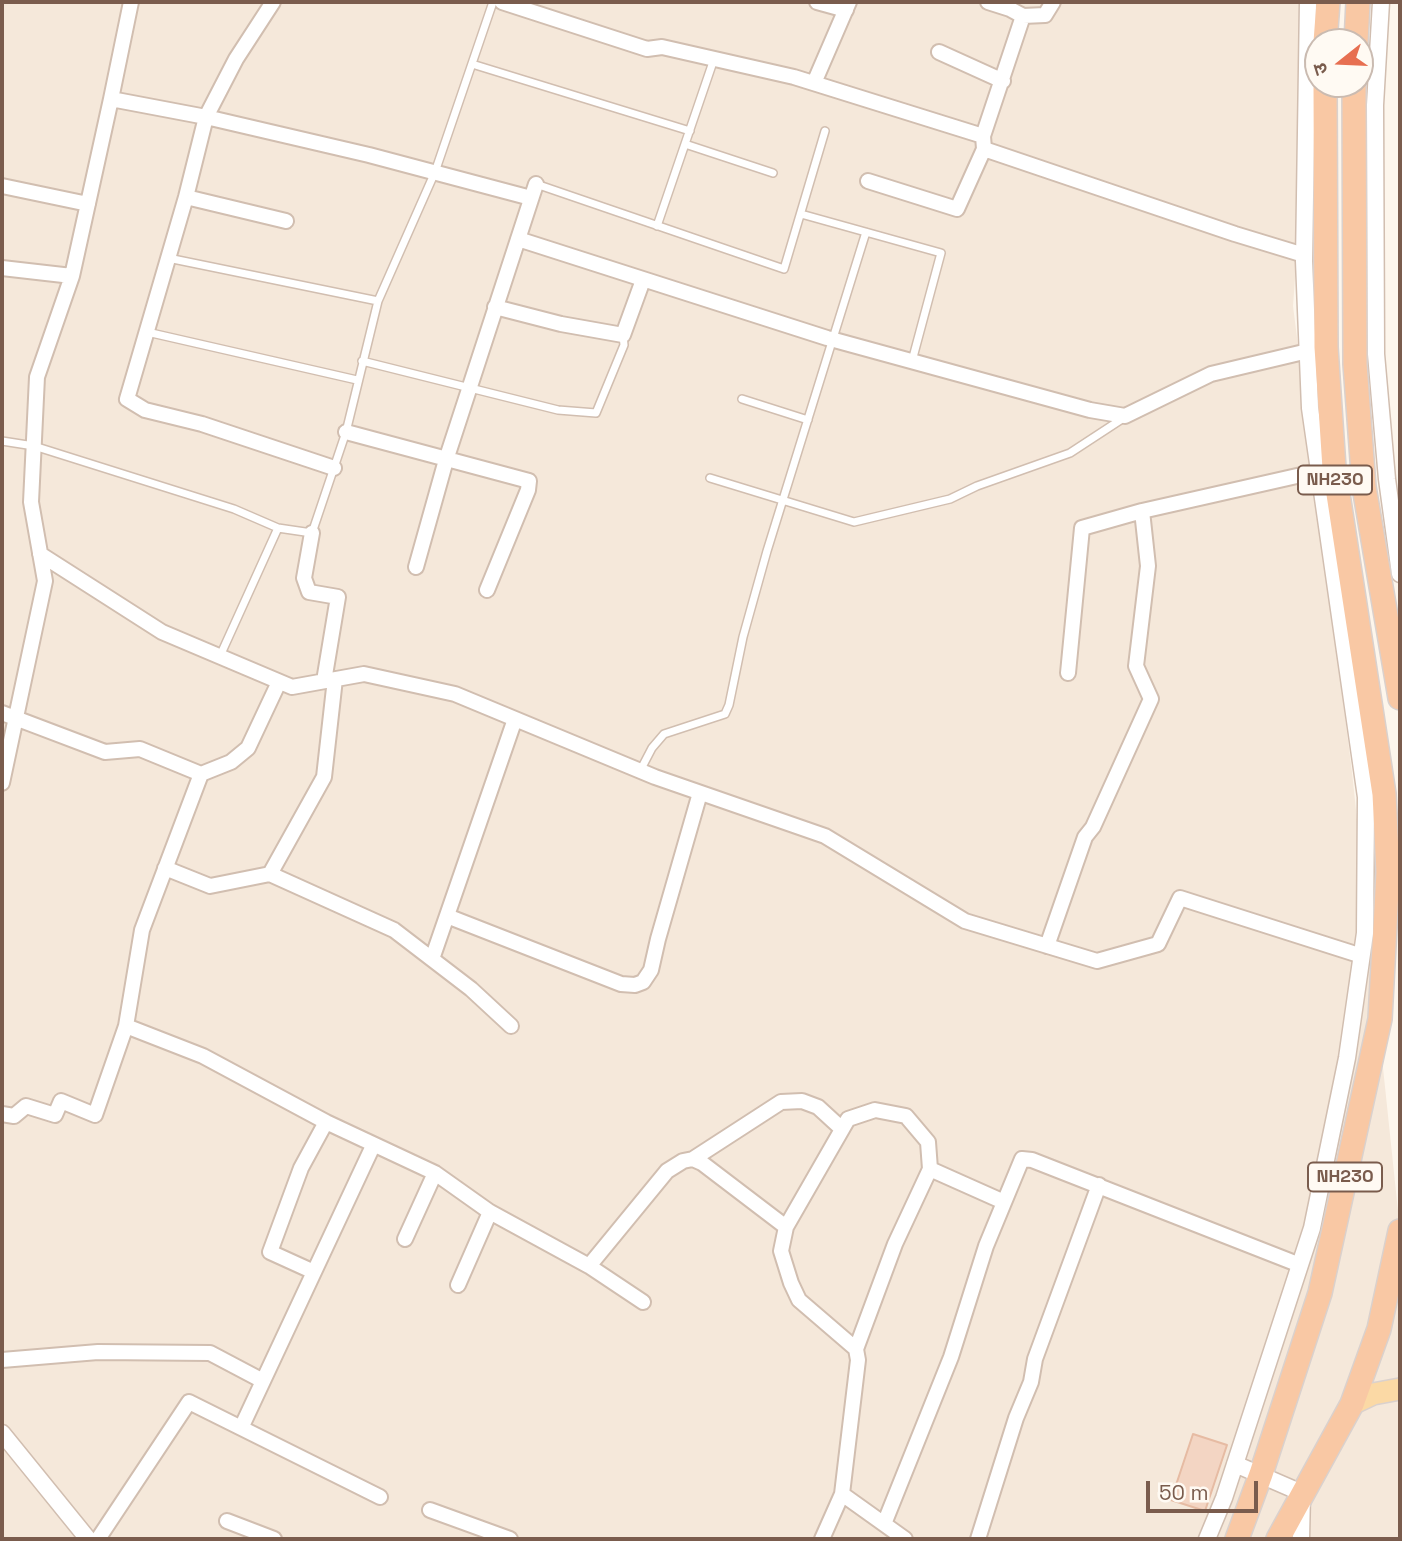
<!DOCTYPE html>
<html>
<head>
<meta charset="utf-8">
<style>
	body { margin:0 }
	#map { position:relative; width:1402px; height:1541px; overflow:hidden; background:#fdf6ec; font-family:"Space Grotesk","Noto Sans Devanagari",sans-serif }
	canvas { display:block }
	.frame { position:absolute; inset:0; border:4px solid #7a5c4d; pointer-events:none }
	.north { position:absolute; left:1304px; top:28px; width:70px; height:70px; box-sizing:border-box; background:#fffaf3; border:2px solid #cabbb1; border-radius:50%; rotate:252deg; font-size:19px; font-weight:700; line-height:28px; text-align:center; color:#7a5c4d }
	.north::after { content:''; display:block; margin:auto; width:24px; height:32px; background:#e76f51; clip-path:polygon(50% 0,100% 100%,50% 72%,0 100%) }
	.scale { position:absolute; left:1146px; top:1481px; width:112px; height:32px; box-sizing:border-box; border:4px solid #7a5c4d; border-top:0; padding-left:9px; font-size:21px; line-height:24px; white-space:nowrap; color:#7a5c4d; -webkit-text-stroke:5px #fffaf3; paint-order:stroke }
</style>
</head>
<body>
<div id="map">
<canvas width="1402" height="1541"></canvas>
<div class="frame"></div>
<div class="north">उ</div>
<div class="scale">50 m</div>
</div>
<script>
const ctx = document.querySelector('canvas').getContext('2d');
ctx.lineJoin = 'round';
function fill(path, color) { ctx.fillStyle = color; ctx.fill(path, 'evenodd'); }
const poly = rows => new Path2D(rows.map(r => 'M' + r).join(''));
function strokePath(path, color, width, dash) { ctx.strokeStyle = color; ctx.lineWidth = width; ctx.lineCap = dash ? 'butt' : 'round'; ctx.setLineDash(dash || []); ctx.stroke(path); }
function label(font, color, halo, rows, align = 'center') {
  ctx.font = font + ' "Space Grotesk",sans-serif'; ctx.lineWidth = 7; ctx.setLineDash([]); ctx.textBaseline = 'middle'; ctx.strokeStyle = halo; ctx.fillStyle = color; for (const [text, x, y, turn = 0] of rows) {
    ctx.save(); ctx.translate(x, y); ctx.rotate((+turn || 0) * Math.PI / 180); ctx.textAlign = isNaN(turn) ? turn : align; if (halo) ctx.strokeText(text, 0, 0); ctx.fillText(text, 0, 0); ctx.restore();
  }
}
fill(poly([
	[2,2,1315,2,1293,306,1352,772,1400,1230,1400,1539,2,1539]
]), '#f5e8da');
const building = poly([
	[1193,1434,1227,1445,1205,1511,1171,1500,1193,1434]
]);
fill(building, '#f3d5c3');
strokePath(building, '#e6bba3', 2);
const service = poly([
	[472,64,690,131],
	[685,144,773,173],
	[536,184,784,269,825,131],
	[801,214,941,253,912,361],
	[657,226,714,59],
	[168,258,378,301],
	[147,332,357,380],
	[362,361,558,410,596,413,624,345,623,335],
	[742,399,808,420],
	[2,441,34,446,234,509,278,528,312,533,346,432,378,301,435,172,493,2],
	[710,478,854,522,950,499,977,486,1070,453,1125,417],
	[220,656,278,528],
	[640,771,652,748,664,734,725,714,729,705,743,637,767,551,866,232]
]);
const minor = poly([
	[273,2,236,59,206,117,186,197,127,399,145,410,202,424,334,468],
	[502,2,647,49,662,47,794,77,983,136,984,149,1235,234,1304,255],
	[817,2,846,10],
	[988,2,1010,9,1023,16,1045,15,1053,2],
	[939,52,1003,81],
	[814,83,849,2],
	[111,99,131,2],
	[983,136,1023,16],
	[868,181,957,209,984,149],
	[2,186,88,204],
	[186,197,286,221],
	[518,239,827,338,1090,410,1125,416,1211,374,1308,351],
	[2,268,72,276,111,99,206,117,369,155,531,198],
	[495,307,561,324,623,335,643,280],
	[346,432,529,481,528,490,487,590],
	[312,533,304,578,309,592,338,597,324,681],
	[40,554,162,632,292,687,364,674,455,694,655,777,825,836,965,921,1097,961,1158,944,1180,898,1362,956],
	[416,567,446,460,536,184],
	[1068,673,1082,528,1142,511,1319,471],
	[2,713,105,752,140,749,201,774],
	[2,783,45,581,31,502,37,377,72,276],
	[165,868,210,886,270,874,394,930,471,989,511,1026],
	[270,874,324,777,335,679],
	[447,916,621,984,635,985,643,982,651,970,658,939,700,793],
	[1047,946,1085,837,1093,827,1151,699,1136,666,1148,566,1142,511],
	[432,959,515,719],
	[126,1026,203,1056,326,1122,435,1173,490,1212,589,1266,667,1171,683,1161,693,1159,702,1163,786,1227,781,1251,791,1283,799,1300,856,1349,858,1360,842,1494,822,1539],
	[2,1114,14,1116,26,1106,55,1115,61,1101,95,1115,126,1026,142,930,201,774,231,762,248,748,279,682],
	[693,1159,781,1102,802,1101,818,1107,842,1129],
	[930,1169,1004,1202],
	[786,1227,848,1119,875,1110,906,1116,928,1142,930,1169,895,1244,856,1349],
	[405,1239,435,1173],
	[589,1266,643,1302],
	[314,1272,270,1252,301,1168,326,1122],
	[458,1285,490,1212],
	[2,1360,98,1352,210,1353,263,1381],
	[242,1426,372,1148],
	[842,1494,905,1539],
	[430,1510,510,1539],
	[227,1521,274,1539],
	[884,1524,951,1357,986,1246,1022,1159,1032,1160,1300,1265],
	[98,1539,189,1402,380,1497],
	[978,1539,1016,1418,1031,1382,1035,1359,1099,1185]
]);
const tertiary = poly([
	[1381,2,1375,105,1376,354,1387,479,1400,574],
	[2,1433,88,1539],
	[1235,1464,1302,1493,1301,1539],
	[1207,1539,1224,1498,1312,1228,1347,1058,1365,933,1366,797,1310,408,1304,261,1308,2]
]);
const primary = poly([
	[1352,1404,1373,1394,1400,1389]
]);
const trunk = poly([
	[1325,42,1328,2],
	[1356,42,1358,2],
	[1354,84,1355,364,1364,487,1400,698],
	[1237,1539,1261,1474,1320,1293,1380,1019,1388,872,1384,794,1334,468,1326,347,1325,84],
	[1278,1539,1352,1404,1379,1329,1400,1231]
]);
strokePath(service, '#d1beb0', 10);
strokePath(minor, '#d1beb0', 18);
strokePath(tertiary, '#d1beb0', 19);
strokePath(primary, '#dad1cd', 24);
strokePath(trunk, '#dad1cd', 26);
strokePath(service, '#fff', 7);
strokePath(minor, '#fff', 14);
strokePath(tertiary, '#fff', 16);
strokePath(primary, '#fbd9a5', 21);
strokePath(trunk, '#f9c8a4', 23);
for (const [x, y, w] of [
	[1335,480,74],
	[1345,1177,74]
]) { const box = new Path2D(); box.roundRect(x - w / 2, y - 14.5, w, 29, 5); ctx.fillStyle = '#fffaf3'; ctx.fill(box); strokePath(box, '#7a5c4d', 2); }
label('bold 18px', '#7a5c4d', null, [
	["NH230",1335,480],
	["NH230",1345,1177]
]);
</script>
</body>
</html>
